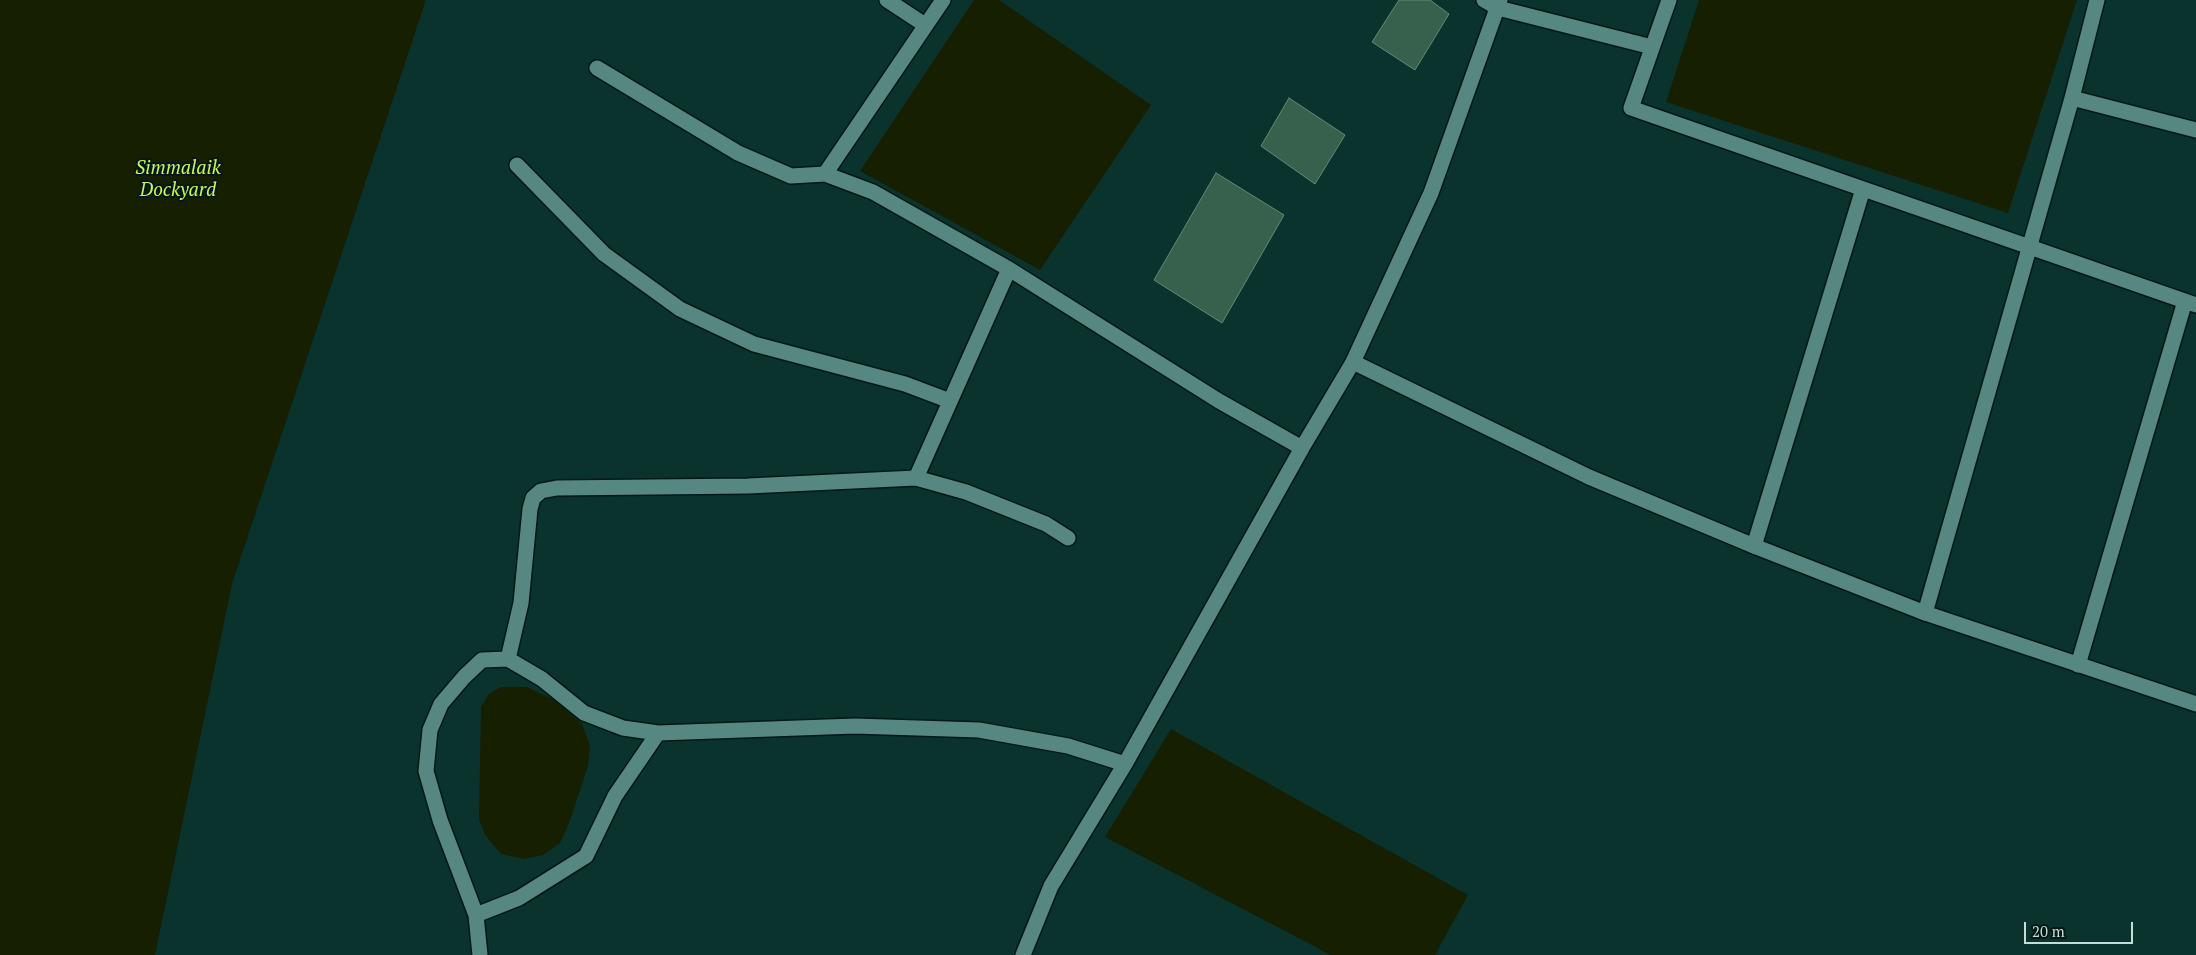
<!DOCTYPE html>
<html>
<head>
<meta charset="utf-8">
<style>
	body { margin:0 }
	#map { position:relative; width:2196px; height:955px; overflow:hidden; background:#0b332e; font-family:"PT Serif",serif }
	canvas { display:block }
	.scale { position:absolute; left:2024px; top:922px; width:109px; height:22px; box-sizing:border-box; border:2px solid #c4ddd8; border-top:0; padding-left:6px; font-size:15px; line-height:18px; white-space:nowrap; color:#c4ddd8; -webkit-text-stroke:4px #041815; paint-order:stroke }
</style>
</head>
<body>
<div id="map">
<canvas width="2196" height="955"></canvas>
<div class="scale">20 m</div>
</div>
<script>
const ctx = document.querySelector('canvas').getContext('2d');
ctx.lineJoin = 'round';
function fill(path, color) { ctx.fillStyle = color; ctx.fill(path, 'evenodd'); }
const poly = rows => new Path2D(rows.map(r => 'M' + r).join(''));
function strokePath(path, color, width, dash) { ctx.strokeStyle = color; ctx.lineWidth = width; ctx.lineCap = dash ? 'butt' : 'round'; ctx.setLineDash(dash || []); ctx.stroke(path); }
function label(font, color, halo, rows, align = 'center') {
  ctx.font = font + ' "PT Serif",serif'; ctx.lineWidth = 4; ctx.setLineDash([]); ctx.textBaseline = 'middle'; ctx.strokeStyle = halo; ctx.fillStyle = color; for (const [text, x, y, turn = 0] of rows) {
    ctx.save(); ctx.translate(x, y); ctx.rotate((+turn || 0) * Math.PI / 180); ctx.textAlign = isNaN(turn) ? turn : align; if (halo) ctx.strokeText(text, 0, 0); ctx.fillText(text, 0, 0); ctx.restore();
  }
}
fill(poly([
	[0,0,426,0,232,584,155,955,0,955],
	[974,0,999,0,1151,105,1040,270,860,171],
	[1699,0,2077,0,2008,213,1666,102],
	[501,687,527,687,556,701,582,724,590,745,588,766,569,823,560,843,543,855,525,859,501,854,486,836,479,820,481,707,489,694],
	[1171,729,1468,895,1435,955,1331,955,1105,837]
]), '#161f00');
const building = poly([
	[1399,0,1430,0,1449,14,1415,70,1372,42,1399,0],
	[1289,98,1345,135,1315,184,1261,146,1289,98],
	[1216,173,1284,215,1222,323,1154,280,1216,173]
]);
fill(building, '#37604d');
strokePath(building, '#628b77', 1);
const lane = poly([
	[887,0,925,25],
	[1484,0,1498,8,1652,47],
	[1669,0,1631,108,2196,305],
	[597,68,738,153,791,176,825,174,873,192,1009,269,1219,401,1302,448],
	[2072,98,2196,130],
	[517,165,604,254,680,309,754,344,905,384,950,401],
	[825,174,943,0],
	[916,478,1009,269],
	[1754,546,1863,189],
	[1925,613,2072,98,2097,0],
	[508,659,542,679,584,713,623,728,658,733,615,796,586,856,519,898,476,915,440,820,426,771,430,730,441,704,464,677,482,660,508,659],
	[508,659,521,603,530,509,533,498,541,491,557,488,748,486,916,478,966,492,1046,524,1068,538],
	[2078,665,2185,301],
	[658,733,855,726,979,730,1068,746,1125,764],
	[476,915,480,955],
	[1023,955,1051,886,1125,764,1302,448,1353,362,1431,193,1500,0]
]);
const street = poly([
	[1353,362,1589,477,1754,546,1925,613,2196,704]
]);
strokePath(lane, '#011916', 18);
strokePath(street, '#011916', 18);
strokePath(lane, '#568780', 15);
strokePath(street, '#568780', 15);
label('italic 19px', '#caf45e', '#041815', [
	["Simmalaik",178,169],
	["Dockyard",178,191]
]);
</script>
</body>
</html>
